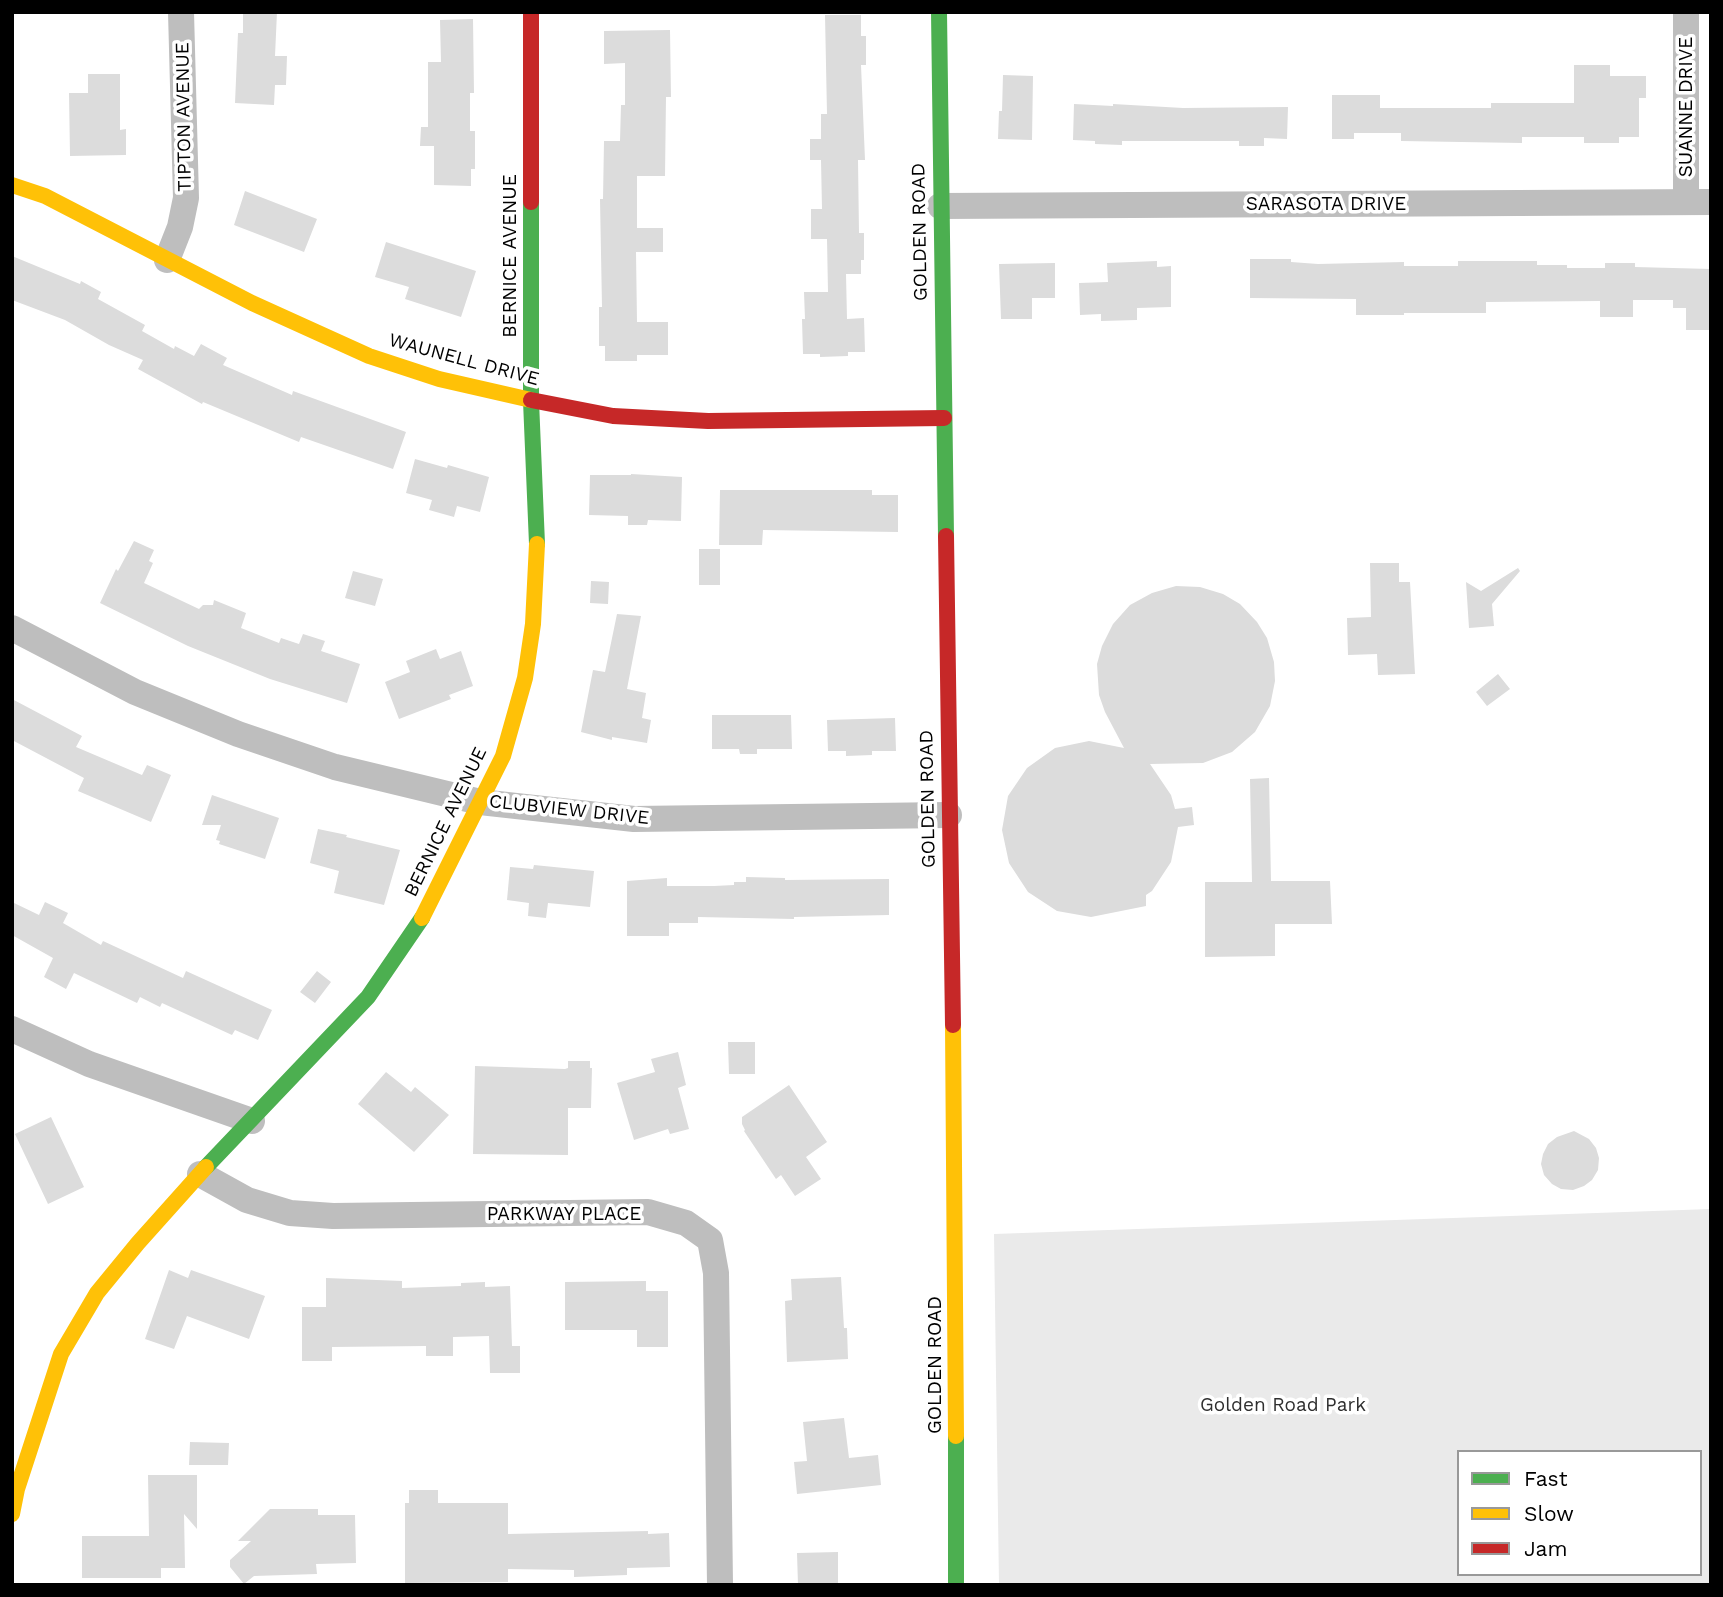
<!DOCTYPE html>
<html>
<head>
<meta charset="utf-8">
<style>
	body { margin:0 }
	#map { position:relative; width:1723px; height:1597px; overflow:hidden; background:#fff; font-family:"Work Sans",sans-serif }
	canvas { display:block }
	.frame { position:absolute; inset:0; border:14px solid #000; pointer-events:none }
	.legend { position:absolute; left:1457px; top:1450px; width:245px; height:126px; box-sizing:border-box; background:#fff; border:2px solid #999; margin:0; padding:9px 12px; list-style:none; font-size:21px; color:#000 }
	.legend li { display:flex; align-items:center; gap:14px; height:35px }
	.legend b { width:35px; border:2px solid #999 }
</style>
</head>
<body>
<div id="map">
<canvas width="1723" height="1597"></canvas>
<div class="frame"></div>
<ul class="legend">
<li><b style="height:9px;background:#4caf50"></b>Fast</li>
<li><b style="height:9px;background:#ffc107"></b>Slow</li>
<li><b style="height:9px;background:#c62828"></b>Jam</li>
</ul>
</div>
<script>
const ctx = document.querySelector('canvas').getContext('2d');
ctx.lineJoin = 'round';
function fill(path, color) { ctx.fillStyle = color; ctx.fill(path, 'evenodd'); }
const poly = rows => new Path2D(rows.map(r => 'M' + r).join(''));
function strokePath(path, color, width, dash) { ctx.strokeStyle = color; ctx.lineWidth = width; ctx.lineCap = dash ? 'butt' : 'round'; ctx.setLineDash(dash || []); ctx.stroke(path); }
function label(font, color, halo, rows, align = 'center') {
  ctx.font = font + ' "Work Sans",sans-serif'; ctx.lineWidth = 7; ctx.setLineDash([]); ctx.textBaseline = 'middle'; ctx.strokeStyle = halo; ctx.fillStyle = color; for (const [text, x, y, turn = 0] of rows) {
    ctx.save(); ctx.translate(x, y); ctx.rotate((+turn || 0) * Math.PI / 180); ctx.textAlign = isNaN(turn) ? turn : align; if (halo) ctx.strokeText(text, 0, 0); ctx.fillText(text, 0, 0); ctx.restore();
  }
}
fill(poly([
	[1711,1209,1711,1585,999,1585,994,1234],
	[1459,1452,1700,1452,1700,1574,1459,1574]
]), '#eaeaea');
fill(poly([
	[243,12,277,12,275,56,287,56,286,85,275,85,274,105,235,103,238,33,243,33],
	[825,15,861,15,861,36,866,36,866,65,861,65,865,160,858,160,859,233,864,233,864,260,861,260,861,274,846,274,847,319,864,318,865,352,848,352,848,356,820,357,820,354,803,354,802,319,805,319,804,292,828,292,827,239,811,239,811,209,822,209,821,160,810,160,810,139,821,139,821,114,827,114],
	[473,19,474,93,470,93,470,131,475,131,475,169,471,169,471,186,434,185,434,146,420,146,421,127,428,127,428,62,441,62,440,20],
	[670,30,671,97,666,97,665,176,637,176,637,228,663,228,663,252,636,252,637,322,668,322,668,355,637,355,637,361,605,361,605,346,599,346,599,307,602,307,600,199,603,199,604,141,620,141,621,105,625,105,625,63,604,64,604,31],
	[1574,65,1610,65,1610,76,1646,76,1646,98,1639,98,1639,137,1619,137,1619,143,1584,143,1584,137,1522,137,1522,143,1401,141,1401,133,1354,133,1354,139,1332,139,1332,95,1380,95,1380,108,1491,108,1491,103,1574,103],
	[88,74,120,74,120,130,126,129,126,155,70,156,69,93,88,93],
	[1003,75,1033,76,1032,140,998,139,999,111,1002,111],
	[1074,104,1113,106,1113,104,1183,108,1288,107,1287,139,1264,138,1264,146,1239,146,1239,141,1122,141,1122,145,1095,144,1095,141,1073,140],
	[245,191,317,219,304,252,234,225],
	[386,242,476,271,461,317,405,299,409,287,375,277],
	[12,256,80,284,81,281,101,292,98,299,145,325,142,331,174,349,175,346,194,356,201,344,227,358,223,365,292,395,293,391,406,432,393,469,301,437,299,442,203,402,202,404,138,369,143,360,109,345,65,320,12,300],
	[1250,259,1291,259,1291,262,1318,264,1404,262,1404,266,1458,266,1458,261,1537,261,1537,265,1567,265,1567,268,1605,268,1605,263,1635,263,1635,267,1711,269,1711,330,1686,330,1686,308,1673,308,1673,300,1633,300,1633,317,1600,317,1600,301,1486,302,1486,313,1404,313,1404,315,1356,315,1356,299,1250,298],
	[1157,261,1157,267,1171,266,1171,307,1137,308,1137,320,1101,321,1101,314,1080,315,1079,283,1108,282,1107,263],
	[1055,263,1055,298,1032,298,1032,319,1001,319,999,264],
	[415,459,447,468,448,465,489,477,480,512,457,506,454,517,429,510,432,500,406,493],
	[631,474,682,477,681,521,648,520,647,525,628,525,628,516,589,515,590,475,631,475],
	[720,490,872,490,872,495,898,495,898,532,763,530,762,545,719,545],
	[134,541,154,550,149,561,153,563,144,583,199,609,203,605,213,605,214,600,246,613,241,628,279,643,281,638,299,644,303,634,325,641,321,651,360,664,347,703,270,679,188,646,100,603,116,569,118,571],
	[699,549,720,549,720,585,699,585],
	[1370,563,1399,563,1399,582,1410,582,1415,674,1378,675,1377,654,1348,655,1347,618,1371,617],
	[1518,568,1520,571,1492,604,1494,626,1469,628,1466,582,1481,591],
	[353,571,383,579,375,606,345,598],
	[591,581,609,582,608,604,590,603],
	[1176,586,1200,587,1223,594,1240,604,1257,622,1267,638,1274,662,1275,681,1270,706,1255,732,1232,752,1203,763,1150,764,1171,795,1175,809,1192,807,1194,825,1178,827,1171,862,1152,891,1146,895,1146,906,1091,917,1057,911,1028,892,1009,863,1002,830,1008,796,1027,768,1055,748,1089,741,1124,748,1105,712,1099,695,1097,664,1102,646,1113,624,1130,605,1152,593],
	[617,614,641,616,627,689,646,693,642,718,651,720,647,743,612,737,612,740,581,732,593,670,605,672],
	[436,649,440,659,461,651,473,686,449,695,451,699,399,719,385,682,410,672,406,661],
	[1498,674,1510,689,1487,706,1476,692],
	[12,699,82,736,76,747,142,775,147,765,171,775,151,822,78,791,84,778,12,740],
	[712,715,791,715,792,749,757,749,757,754,740,754,739,749,712,749],
	[895,718,896,751,872,751,872,755,846,756,846,751,828,751,827,720],
	[1269,778,1271,881,1330,881,1332,924,1275,924,1275,956,1205,957,1205,882,1252,882,1250,779],
	[212,795,279,818,265,859,219,844,220,841,216,840,221,825,202,825],
	[318,829,347,835,346,837,400,850,384,905,334,893,339,871,310,863],
	[534,865,594,871,590,907,548,903,546,918,528,916,529,903,507,900,510,867,533,869],
	[746,877,785,878,785,880,889,879,889,915,794,917,794,919,698,917,698,923,669,923,669,936,627,936,627,881,667,878,667,886,714,886,734,885,734,882,746,882],
	[12,902,39,915,45,902,68,913,63,923,101,945,103,941,183,978,186,971,272,1010,258,1040,235,1030,232,1035,162,1003,160,1007,140,997,137,1003,74,973,66,989,44,977,53,958,12,935],
	[317,971,331,982,315,1003,300,992],
	[728,1042,755,1042,755,1074,729,1074],
	[678,1052,686,1085,678,1088,689,1129,670,1134,668,1129,634,1140,617,1083,655,1072,651,1059],
	[568,1061,590,1061,590,1068,592,1068,591,1108,568,1108,568,1155,473,1154,475,1066,565,1069,568,1068],
	[386,1072,411,1092,415,1087,449,1115,414,1152,358,1104],
	[789,1085,827,1142,806,1157,821,1179,795,1196,781,1175,776,1179,744,1131,745,1130,742,1124,742,1117],
	[51,1117,84,1187,48,1204,15,1134],
	[1574,1131,1589,1139,1596,1148,1599,1158,1598,1170,1592,1180,1584,1186,1573,1190,1561,1189,1552,1184,1544,1175,1541,1164,1543,1154,1548,1144,1557,1137],
	[169,1270,188,1278,191,1270,265,1296,249,1339,187,1316,174,1349,145,1339],
	[841,1277,844,1328,847,1328,848,1359,787,1362,785,1301,792,1300,791,1279],
	[326,1278,402,1281,402,1288,461,1286,461,1283,485,1282,485,1287,510,1286,512,1346,520,1346,520,1373,490,1373,489,1336,453,1337,453,1356,426,1356,426,1346,332,1347,332,1361,302,1361,302,1307,326,1307],
	[646,1281,646,1291,668,1291,668,1347,637,1347,637,1330,565,1330,565,1282],
	[844,1418,849,1458,878,1455,881,1485,797,1494,794,1462,807,1461,803,1422],
	[190,1442,229,1443,228,1465,189,1465],
	[148,1475,197,1475,197,1529,184,1514,185,1568,161,1568,161,1578,82,1578,82,1536,149,1536],
	[409,1490,438,1490,438,1503,508,1503,508,1534,648,1531,648,1534,669,1533,670,1567,627,1568,627,1575,574,1577,574,1570,508,1569,508,1582,405,1583,405,1503,409,1503],
	[270,1509,318,1509,318,1515,355,1515,356,1563,316,1564,317,1574,254,1576,244,1584,230,1567,230,1560,251,1541,238,1541],
	[838,1552,838,1585,798,1585,797,1553]
]), '#dcdcdc');
strokePath(poly([
	[1686,12,1686,202],
	[940,206,1711,202],
	[167,260,180,227,186,198,181,12],
	[12,628,135,692,238,734,335,767,480,802,634,819,949,815],
	[12,1029,89,1064,252,1121],
	[200,1174,247,1200,290,1213,333,1216,648,1212,686,1223,710,1240,716,1273,720,1585]
]), '#bebebe', 26);
strokePath(poly([
	[939,12,946,536],
	[531,202,531,401,537,544],
	[206,1167,368,997,422,918],
	[956,1436,956,1585]
]), '#4caf50', 16);
strokePath(poly([
	[12,185,45,196,252,303,369,356,439,379,531,400],
	[422,918,503,756,525,678,533,624,537,544],
	[953,1025,956,1436],
	[12,1514,17,1489,61,1354,97,1293,138,1243,206,1167]
]), '#ffc107', 16);
strokePath(poly([
	[531,12,531,202],
	[531,400,613,416,708,421,944,418],
	[946,536,953,1025]
]), '#c62828', 16);
label('19px', '#000', '#fff', [
	["SUANNE DRIVE",1686,107,-90],
	["TIPTON AVENUE",184,117,-91],
	["SARASOTA DRIVE",1326,204],
	["GOLDEN ROAD",920,232,-91],
	["BERNICE AVENUE",510,256,-90],
	["WAUNELL DRIVE",464,360,15],
	["GOLDEN ROAD",928,799,-91],
	["CLUBVIEW DRIVE",569,810,6],
	["BERNICE AVENUE",446,822,-64],
	["PARKWAY PLACE",564,1214],
	["GOLDEN ROAD",935,1365,-90]
]);
label('19px', '#2f2f2f', '#fff', [
	["Golden Road Park",1283,1405]
]);
</script>
</body>
</html>
